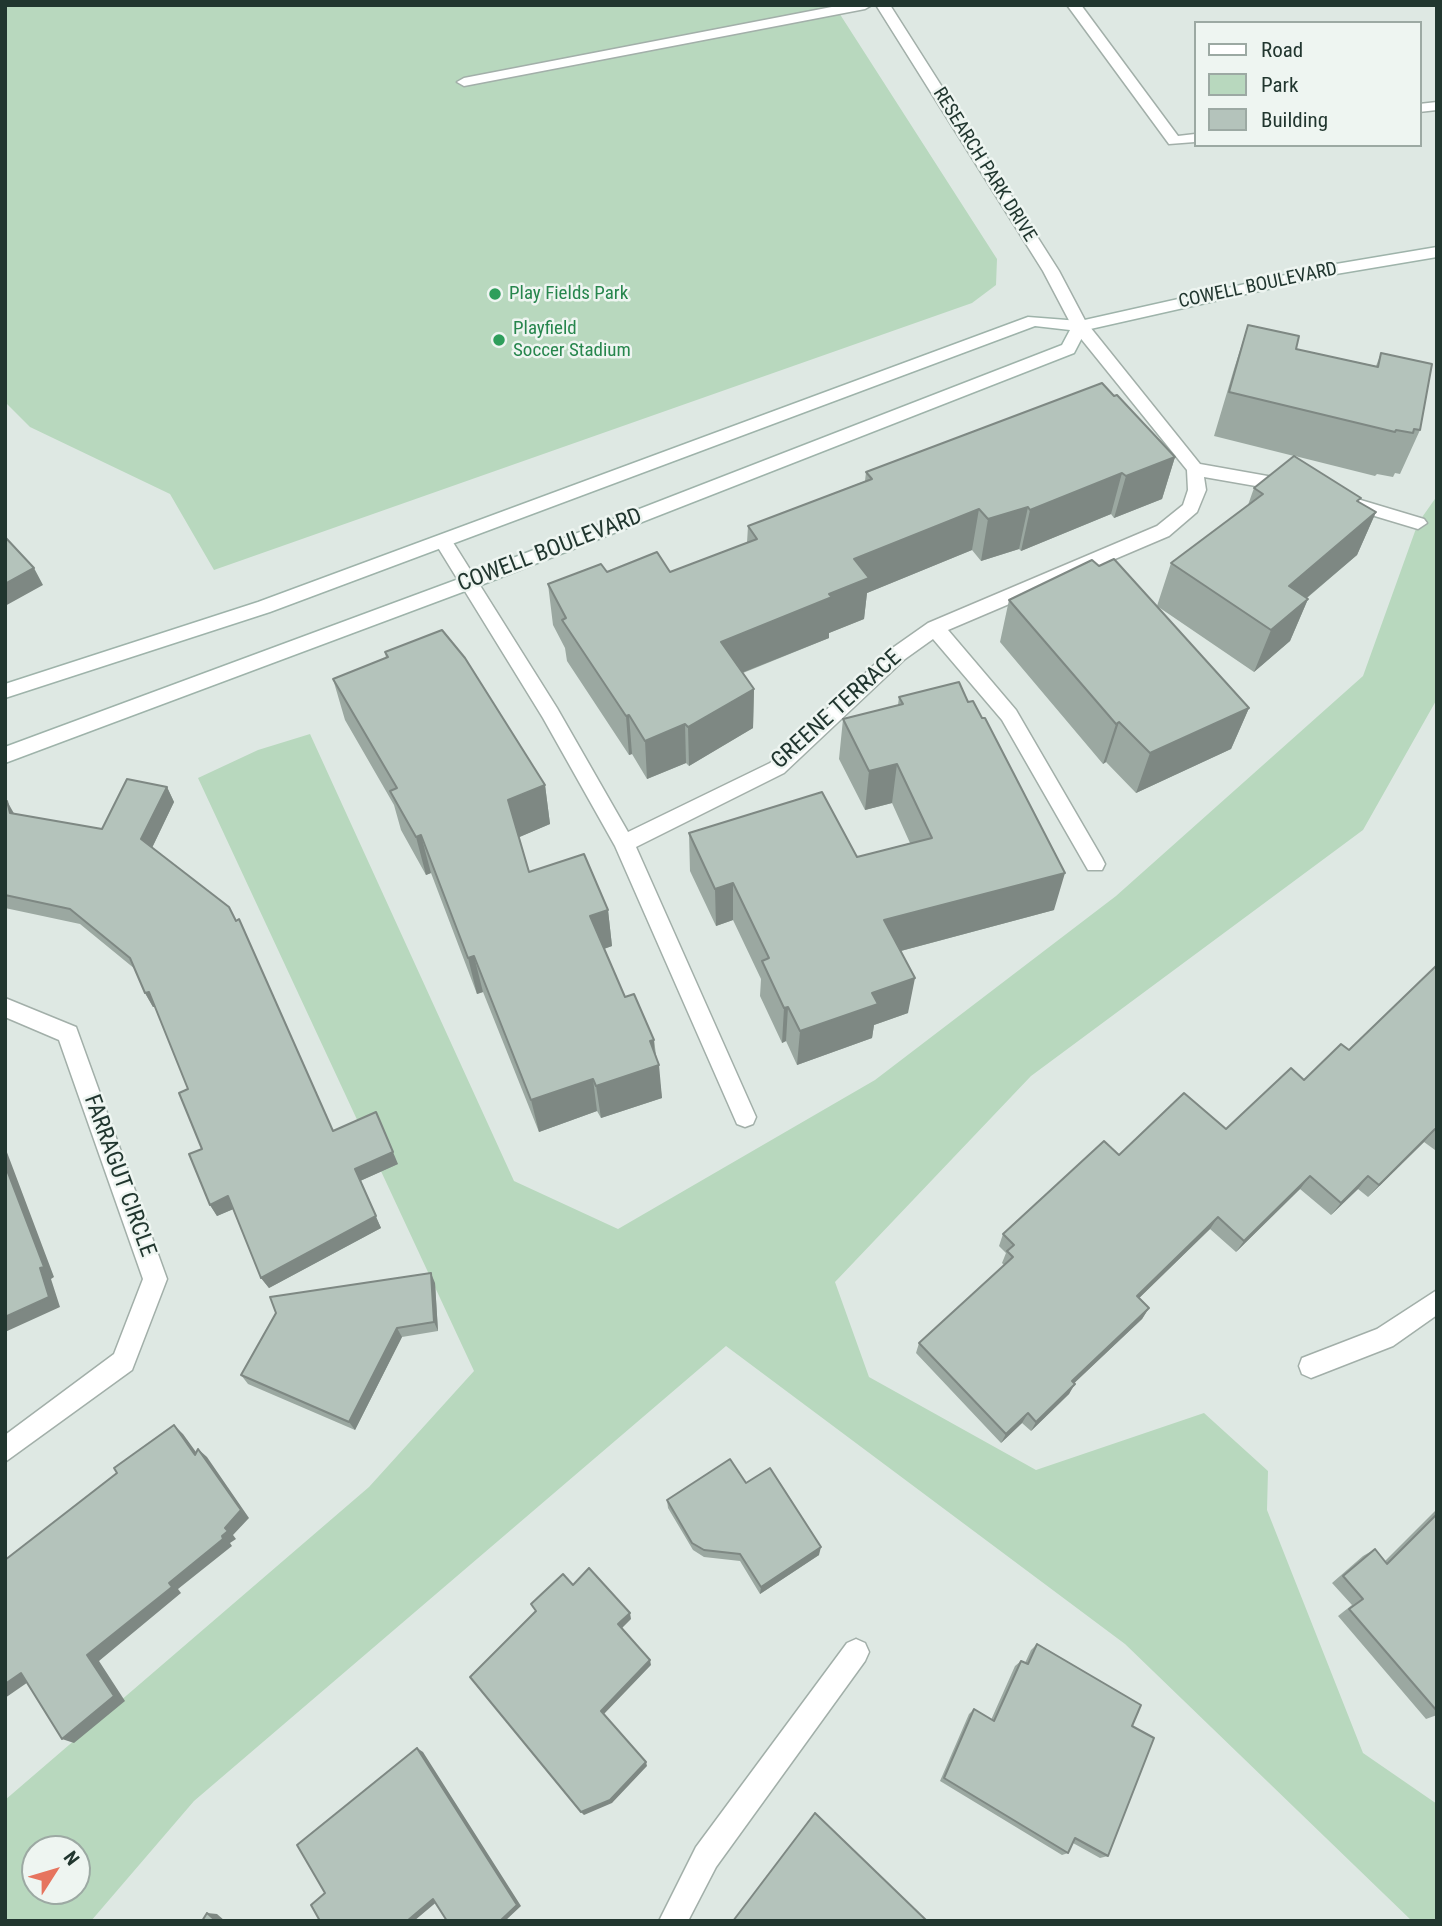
<!DOCTYPE html>
<html>
<head>
<meta charset="utf-8">
<style>
	body { margin:0 }
	#map { position:relative; width:1442px; height:1926px; overflow:hidden; background:#dee8e3; font-family:"Roboto Condensed",sans-serif }
	canvas { display:block }
	.frame { position:absolute; inset:0; border:7px solid #21362f; pointer-events:none }
	.legend { position:absolute; left:1194px; top:21px; width:228px; height:126px; box-sizing:border-box; background:#eef5f1; border:2px solid #9ca9a3; margin:0; padding:9px 12px; list-style:none; font-size:21px; color:#21362f }
	.legend li { display:flex; align-items:center; gap:14px; height:35px }
	.legend b { width:35px; border:2px solid #9ca9a3 }
	.north { position:absolute; left:21px; top:1835px; width:70px; height:70px; box-sizing:border-box; background:#eef5f1; border:2px solid #9ca9a3; border-radius:50%; rotate:53deg; font-size:19px; font-weight:700; line-height:28px; text-align:center; color:#21362f }
	.north::after { content:''; display:block; margin:auto; width:24px; height:32px; background:#e6745e; clip-path:polygon(50% 0,100% 100%,50% 72%,0 100%) }
</style>
</head>
<body>
<div id="map">
<canvas width="1442" height="1926"></canvas>
<div class="frame"></div>
<ul class="legend">
<li><b style="height:9px;background:#fff"></b>Road</li>
<li><b style="height:19px;background:#b8d8be"></b>Park</li>
<li><b style="height:19px;background:#b4c3bb"></b>Building</li>
</ul>
<div class="north">N</div>
</div>
<script>
const ctx = document.querySelector('canvas').getContext('2d');
ctx.lineJoin = 'round';
function fill(path, color) { ctx.fillStyle = color; ctx.fill(path, 'evenodd'); }
const poly = rows => new Path2D(rows.map(r => 'M' + r).join(''));
function strokePath(path, color, width, dash) { ctx.strokeStyle = color; ctx.lineWidth = width; ctx.lineCap = dash ? 'butt' : 'round'; ctx.setLineDash(dash || []); ctx.stroke(path); }
function label(font, color, halo, rows, align = 'center') {
  ctx.font = font + ' "Roboto Condensed",sans-serif'; ctx.lineWidth = 5; ctx.setLineDash([]); ctx.textBaseline = 'middle'; ctx.strokeStyle = halo; ctx.fillStyle = color; for (const [text, x, y, turn = 0] of rows) {
    ctx.save(); ctx.translate(x, y); ctx.rotate((+turn || 0) * Math.PI / 180); ctx.textAlign = isNaN(turn) ? turn : align; if (halo) ctx.strokeText(text, 0, 0); ctx.fillText(text, 0, 0); ctx.restore();
  }
}
fill(poly([
	[5,5,834,5,997,259,996,285,972,303,214,570,170,494,30,427,5,402],
	[1437,496,1437,699,1363,830,1031,1076,835,1282,869,1377,1036,1470,1204,1413,1268,1471,1267,1510,1363,1753,1437,1804,1437,1921,1412,1921,1125,1644,726,1346,194,1801,91,1921,5,1921,5,1800,369,1487,474,1371,198,778,258,750,310,734,514,1181,618,1229,875,1080,1116,896,1363,676,1418,523],
	[35,1849,77,1849,77,1891,35,1891]
]), '#b8d8be');
const service = poly([
	[842,5,872,5,865,9,464,86,457,82,464,78,842,5],
	[1067,5,1081,5,1178,136,1195,134,1195,142,1169,144,1067,5],
	[1437,102,1437,110,1419,112,1419,104,1437,102],
	[856,1639,865,1643,869,1652,865,1661,716,1867,688,1921,659,1921,696,1847,847,1643,856,1639]
]);
const minor = poly([
	[1080,321,1086,322,1200,464,1290,480,1299,486,1290,492,1204,477,1206,490,1197,512,1169,536,948,630,1016,710,1102,858,1105,864,1102,870,1088,870,1002,720,933,639,905,659,784,773,636,847,756,1117,753,1124,745,1127,737,1124,615,846,543,718,434,541,443,535,449,536,557,708,628,832,770,763,891,649,928,623,1157,526,1183,505,1188,490,1187,470,1074,330,1072,326,1080,321],
	[1344,495,1424,519,1427,523,1418,529,1338,505,1335,501,1338,497,1344,495],
	[5,998,76,1027,167,1279,132,1370,5,1462,5,1435,114,1354,143,1279,59,1040,5,1017,5,998],
	[1437,1290,1437,1315,1393,1346,1311,1378,1302,1374,1299,1366,1302,1358,1377,1329,1437,1290]
]);
const tertiary = poly([
	[876,5,890,5,1059,271,1088,326,1086,330,1074,330,1043,271,876,5]
]);
const secondary = poly([
	[1437,247,1437,257,1330,275,1086,330,1074,353,476,587,5,763,5,747,464,577,1062,345,1070,330,1035,326,270,612,5,698,5,684,258,602,1028,317,1080,321,1330,265,1437,247]
]);
strokePath(service, '#a2afa9', 3);
strokePath(minor, '#a2afa9', 3);
strokePath(tertiary, '#a2afa9', 3);
strokePath(secondary, '#9eb3aa', 3);
fill(service, '#fff');
fill(minor, '#fff');
fill(tertiary, '#fff');
fill(secondary, '#fff');
fill(poly([
	[1248,325,1296,349,1376,366,1381,353,1420,430,1400,474,1395,473,1393,477,1377,474,1375,476,1295,456,1359,502,1376,512,1357,555,1307,598,1308,599,1290,641,1254,672,1157,606,1171,563,1248,505,1254,488,1294,456,1214,436,1234,369],
	[1175,457,1162,499,1114,518,1111,514,1021,551,1019,549,981,561,972,550,867,593,864,619,829,633,829,638,743,673,754,689,753,728,689,766,686,763,647,779,632,754,629,755,567,661,565,648,553,625,548,584,607,572,670,572,747,543,748,526,865,481,866,472],
	[1009,600,1249,708,1231,749,1136,793,1106,762,1103,764,1000,642],
	[385,652,545,785,550,824,519,837,529,872,608,910,612,946,604,949,625,997,654,1040,662,1098,601,1118,597,1111,539,1132,483,992,477,994,431,873,426,875,401,830,394,805,345,720,333,679,386,658],
	[899,697,1054,910,901,951,908,1013,874,1025,872,1038,797,1065,786,1041,782,1043,760,996,761,979,733,920,716,926,690,871,689,833,857,857,910,843,892,803,865,810,839,759,843,719,898,705],
	[167,787,174,802,152,848,333,1131,398,1164,360,1181,381,1228,269,1288,261,1278,233,1209,217,1216,210,1205,202,1149,188,1089,155,1007,153,1007,145,993,135,969,80,924,5,908,5,802,14,814,102,829],
	[1437,965,1437,1148,1435,1150,1424,1142,1368,1197,1358,1189,1331,1215,1300,1189,1236,1252,1210,1229,1139,1298,1149,1308,1142,1319,1074,1383,1069,1394,1031,1431,1022,1423,1001,1443,916,1353,919,1343,1004,1265,1002,1263,1006,1253,999,1246,1003,1234,1119,1155,1226,1129,1349,1050],
	[435,1283,438,1331,402,1337,355,1430,248,1384,241,1375],
	[746,1483,819,1555,760,1594,740,1561,704,1557,693,1550,668,1508,667,1500],
	[1437,1509,1437,1715,1426,1719,1338,1616,1352,1605,1332,1583,1363,1556,1375,1549,1385,1561],
	[1037,1644,1132,1726,1108,1856,1100,1858,1073,1843,1068,1853,1062,1855,940,1781,969,1714,974,1709,991,1720,1015,1666,1021,1661,1025,1663,1031,1650]
]), '#9ba8a1');
fill(poly([
	[1175,457,1162,499,1114,518,1126,476],
	[1122,473,1111,514,1021,551,1030,510],
	[1028,507,1019,549,981,561,988,519],
	[979,509,972,550,867,593,864,619,829,633,829,638,721,681,721,642,829,594,854,559],
	[1376,512,1357,555,1271,628,1289,586],
	[34,568,43,585,5,606,5,584],
	[1308,599,1290,641,1254,672,1271,630],
	[754,689,753,728,689,766,688,727],
	[1249,708,1231,749,1136,793,1150,753],
	[629,715,632,754,629,755,626,716],
	[1119,722,1106,762,1103,764,1116,724],
	[685,724,686,763,647,779,645,741],
	[897,764,892,803,865,810,869,771],
	[545,785,550,824,515,839,508,800],
	[167,787,174,802,149,854,141,839],
	[7,801,16,817,10,813],
	[421,835,431,873,426,875,416,837],
	[1065,873,1054,910,878,957,884,920],
	[733,883,733,920,716,926,715,889],
	[608,910,612,946,595,952,590,916],
	[474,956,483,992,477,994,468,958],
	[915,978,908,1013,874,1025,872,1038,797,1065,800,1031,872,993],
	[149,992,157,1006,153,1007,145,993],
	[788,1007,786,1041,782,1043,784,1008],
	[654,1040,655,1066,659,1065,662,1098,601,1118,596,1086,650,1041],
	[593,1079,597,1111,539,1132,531,1100],
	[1435,1129,1424,1142,1368,1197,1379,1185],
	[5,1147,54,1277,51,1279,60,1307,5,1332],
	[393,1152,398,1164,360,1181,381,1228,269,1288,261,1278,355,1169],
	[1310,1176,1300,1189,1236,1252,1244,1241],
	[1368,1176,1358,1189,1331,1215,1341,1203],
	[228,1196,236,1208,217,1216,210,1205],
	[1218,1217,1210,1229,1130,1307,1137,1296],
	[431,1273,435,1283,438,1331,434,1322],
	[1149,1308,1142,1319,1066,1391,1072,1381],
	[397,1328,402,1337,355,1430,349,1422],
	[1075,1384,1069,1394,1031,1431,1036,1422],
	[1028,1413,1022,1423,1001,1443,1006,1434],
	[174,1425,183,1434,204,1463,195,1455],
	[198,1449,207,1457,249,1518,233,1535,236,1539,230,1543,232,1546,178,1589,181,1593,99,1661,125,1701,74,1743,62,1739,87,1655,222,1536,225,1528],
	[821,1547,819,1555,760,1594,761,1587],
	[630,1613,631,1619,620,1630,618,1624],
	[650,1660,651,1665,603,1715,601,1711],
	[21,1673,34,1678,5,1698,5,1684],
	[417,1748,423,1752,521,1906,505,1921,500,1921],
	[646,1762,647,1766,612,1803,584,1815,581,1812],
	[433,1899,439,1900,414,1921,407,1921],
	[207,1913,217,1914,225,1921,216,1921]
]), '#7e8883');
const building = poly([
	[1248,325,1299,336,1296,349,1378,367,1381,353,1432,364,1420,430,1414,429,1413,433,1396,430,1395,432,1229,392,1248,325],
	[1102,383,1114,396,1117,395,1175,457,1126,476,1122,473,1030,510,1028,507,988,519,979,509,854,559,869,578,829,594,832,597,721,642,754,689,688,727,685,724,645,741,629,715,626,716,562,620,566,618,548,584,601,564,607,572,657,552,670,572,757,539,748,526,872,479,866,472,1102,383],
	[1294,456,1361,498,1357,501,1376,512,1289,586,1308,599,1271,630,1171,563,1263,494,1254,488,1294,456],
	[5,537,34,568,5,584,5,537],
	[1114,559,1249,708,1150,753,1119,722,1116,724,1009,600,1092,560,1099,566,1114,559],
	[442,630,465,658,545,785,508,800,529,872,584,854,608,910,590,916,625,997,634,994,654,1040,650,1041,659,1065,596,1086,593,1079,531,1100,474,956,468,958,421,835,416,837,390,791,397,788,333,679,388,657,385,652,442,630],
	[959,682,968,702,973,701,982,718,985,718,1065,873,884,920,915,978,872,993,878,1004,800,1031,788,1007,784,1008,762,961,769,958,733,883,715,889,689,833,822,792,857,857,932,838,897,764,869,771,843,719,903,704,899,697,959,682],
	[127,779,167,787,141,839,229,907,236,921,239,919,333,1131,376,1112,393,1152,355,1169,376,1216,261,1278,228,1196,210,1205,189,1154,202,1149,179,1093,188,1089,149,992,145,993,130,958,70,909,5,895,5,802,7,801,10,813,102,829,127,779],
	[1437,965,1437,1130,1435,1129,1379,1185,1368,1176,1341,1203,1310,1176,1244,1241,1218,1217,1137,1296,1149,1308,1072,1381,1075,1384,1036,1422,1028,1413,1006,1434,919,1343,1013,1257,1007,1251,1014,1245,1003,1234,1104,1141,1119,1155,1184,1093,1226,1129,1291,1068,1304,1080,1341,1044,1349,1050,1437,965],
	[5,1165,44,1267,40,1268,49,1297,5,1317,5,1165],
	[431,1273,434,1322,397,1328,349,1422,241,1375,276,1313,270,1297,431,1273],
	[174,1425,195,1455,198,1449,241,1510,225,1528,228,1531,222,1536,223,1539,169,1583,172,1587,87,1655,114,1696,62,1739,21,1673,5,1684,5,1560,117,1473,114,1468,174,1425],
	[730,1459,746,1483,770,1468,821,1547,761,1587,740,1554,704,1550,692,1543,667,1500,730,1459],
	[1437,1514,1437,1711,1349,1609,1363,1599,1343,1576,1375,1549,1387,1564,1437,1514],
	[589,1568,630,1613,618,1624,650,1660,601,1711,646,1762,610,1800,581,1812,470,1677,536,1611,531,1604,563,1574,573,1585,589,1568],
	[1037,1644,1141,1705,1132,1726,1154,1738,1108,1856,1075,1838,1068,1853,944,1778,974,1709,994,1721,1021,1661,1028,1664,1037,1644],
	[417,1748,517,1905,500,1921,447,1921,433,1899,407,1921,320,1921,311,1905,325,1893,297,1845,417,1748],
	[815,1813,927,1921,733,1921,815,1813],
	[207,1913,216,1921,202,1921,207,1913]
]);
fill(building, '#b4c3bb');
strokePath(building, '#7e8883', 2);
for (const [x, y, r, color] of [
	[495,294,7,"#2e9e5b"],
	[499,340,7,"#2e9e5b"]
]) { const dot = new Path2D(); dot.arc(x, y, r, 0, 2 * Math.PI); ctx.fillStyle = color; ctx.fill(dot); strokePath(dot, '#eef5f1', 2.5); }
label('19px', '#21362f', '#eef5f1', [
	["RESEARCH PARK DRIVE",984,165,58],
	["COWELL BOULEVARD",1258,286,-12]
]);
label('19px', '#27864d', '#eef5f1', [
	["Play Fields Park",509,294],
	["Playfield",513,329],
	["Soccer Stadium",513,351]
], 'left');
label('23px', '#21362f', '#eef5f1', [
	["COWELL BOULEVARD",550,551,-21],
	["GREENE TERRACE",837,710,-42],
	["FARRAGUT CIRCLE",119,1176,70]
]);
</script>
</body>
</html>
